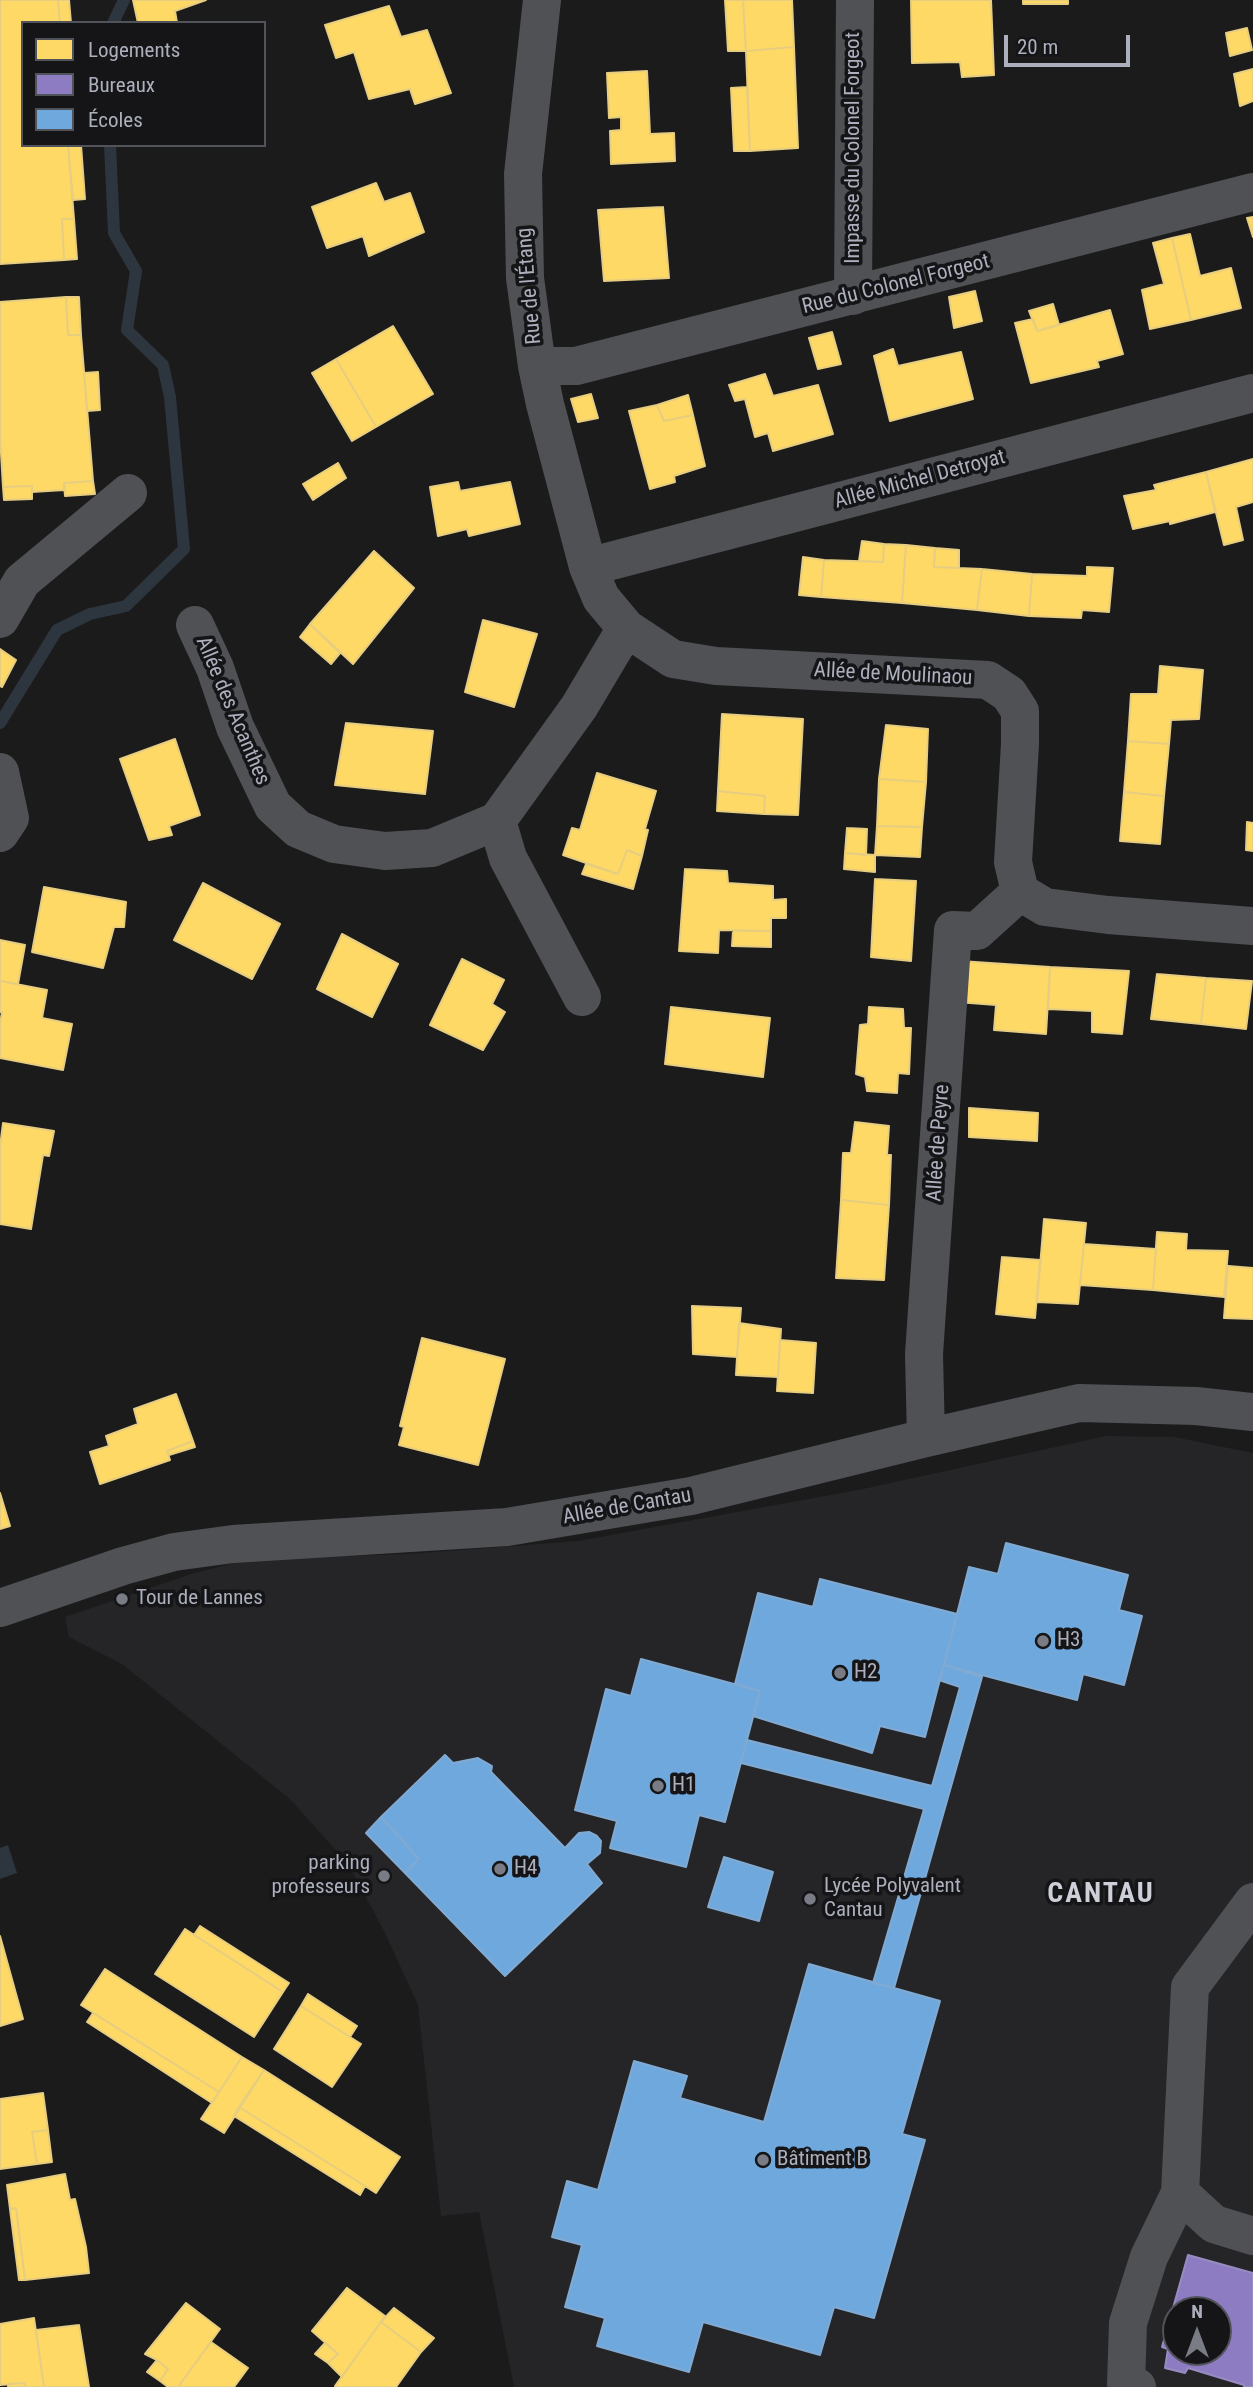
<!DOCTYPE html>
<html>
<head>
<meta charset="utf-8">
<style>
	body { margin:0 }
	#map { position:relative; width:1253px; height:2387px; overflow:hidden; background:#1b1b1c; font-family:"Roboto Condensed",sans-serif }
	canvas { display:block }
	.legend { position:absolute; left:21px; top:21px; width:245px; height:126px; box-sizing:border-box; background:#151518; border:2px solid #51535a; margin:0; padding:9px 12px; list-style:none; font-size:21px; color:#acb0bd }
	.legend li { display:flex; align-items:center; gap:14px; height:35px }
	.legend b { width:35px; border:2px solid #51535a }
	.north { position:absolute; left:1162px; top:2296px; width:70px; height:70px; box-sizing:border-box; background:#151518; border:2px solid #51535a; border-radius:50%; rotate:0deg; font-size:19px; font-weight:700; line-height:28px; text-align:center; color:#acb0bd }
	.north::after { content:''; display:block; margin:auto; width:24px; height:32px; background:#797c85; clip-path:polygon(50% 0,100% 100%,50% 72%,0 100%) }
	.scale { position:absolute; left:1004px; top:35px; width:126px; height:32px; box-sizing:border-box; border:4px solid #acb0bd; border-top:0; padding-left:9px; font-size:21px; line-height:24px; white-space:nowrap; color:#acb0bd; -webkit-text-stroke:5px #151518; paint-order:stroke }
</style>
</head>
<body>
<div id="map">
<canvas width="1253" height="2387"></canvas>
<ul class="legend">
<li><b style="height:19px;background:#ffd966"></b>Logements</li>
<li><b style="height:19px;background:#8e7cc3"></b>Bureaux</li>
<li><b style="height:19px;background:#6fa8dc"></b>Écoles</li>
</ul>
<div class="north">N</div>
<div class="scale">20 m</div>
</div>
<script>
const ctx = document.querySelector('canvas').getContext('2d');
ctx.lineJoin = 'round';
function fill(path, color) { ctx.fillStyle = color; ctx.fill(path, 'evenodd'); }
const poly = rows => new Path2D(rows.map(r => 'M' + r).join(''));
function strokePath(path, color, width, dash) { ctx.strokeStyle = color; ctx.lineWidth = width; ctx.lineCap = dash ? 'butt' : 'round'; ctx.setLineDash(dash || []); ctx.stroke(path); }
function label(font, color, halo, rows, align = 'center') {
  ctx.font = font + ' "Roboto Condensed",sans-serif'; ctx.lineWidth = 7; ctx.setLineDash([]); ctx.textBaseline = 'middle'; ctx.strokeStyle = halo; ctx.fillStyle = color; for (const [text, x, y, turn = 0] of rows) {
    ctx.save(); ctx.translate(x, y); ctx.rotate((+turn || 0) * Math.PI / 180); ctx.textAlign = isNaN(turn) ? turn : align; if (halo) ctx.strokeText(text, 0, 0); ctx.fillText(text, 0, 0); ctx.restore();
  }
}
fill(poly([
	[1106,1436,1174,1437,1253,1453,1253,2387,514,2387,479,2212,441,2216,418,2005,385,1933,349,1865,290,1799,122,1664,69,1637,65,1617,191,1574,250,1559,408,1554,578,1541,863,1489],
	[1176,2310,1218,2310,1218,2352,1176,2352]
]), '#252528');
fill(poly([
	[8,1845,17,1873,0,1879,0,1848]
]), '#2d363f');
const homes = poly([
	[0,0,58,0,60,23,23,23,23,145,68,145,74,219,62,219,64,260,0,264,0,0],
	[58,0,69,0,71,23,60,23,58,0],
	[133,0,206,0,175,11,177,23,138,23,133,0],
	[725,0,743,0,746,51,728,51,725,0],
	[743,0,792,0,794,47,746,51,743,0],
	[911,0,991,0,994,75,962,77,960,62,912,63,911,0],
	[1023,0,1068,0,1068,4,1023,4,1023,0],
	[389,6,401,37,427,30,451,93,415,104,410,89,369,99,354,52,336,58,325,25,389,6],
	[1247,28,1252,50,1230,56,1226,33,1247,28],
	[794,47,798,148,750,151,746,51,794,47],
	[1253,69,1253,101,1240,106,1234,74,1253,69],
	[647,71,650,134,674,133,675,161,611,164,610,131,621,130,621,117,609,118,607,73,647,71],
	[747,87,750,151,734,151,731,88,747,87],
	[68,145,81,145,85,199,73,200,68,145],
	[376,183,384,202,410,193,424,232,369,256,363,236,327,248,312,207,376,183],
	[663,207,669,278,604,281,598,210,663,207],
	[1253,217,1253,237,1247,218,1253,217],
	[62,219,74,219,77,259,64,260,62,219],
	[1190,234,1200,276,1231,268,1241,308,1191,320,1172,238,1190,234],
	[1172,238,1191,320,1150,329,1142,290,1164,284,1153,243,1172,238],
	[975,291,982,321,954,328,949,297,975,291],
	[66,297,68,335,81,335,93,481,64,483,64,490,32,492,32,486,3,487,0,436,0,302,66,297],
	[66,297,79,297,81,335,68,335,66,297],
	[1053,304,1059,325,1037,331,1029,311,1053,304],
	[1110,310,1123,354,1097,361,1099,367,1031,383,1015,323,1033,319,1037,331,1110,310],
	[393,326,433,394,376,427,336,359,393,326],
	[832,332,841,364,818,369,809,338,832,332],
	[893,349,898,366,961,352,973,399,890,421,874,356,893,349],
	[336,359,376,427,352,441,312,373,336,359],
	[98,372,100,410,87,411,84,373,98,372],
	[765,374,773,396,818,385,833,434,773,451,768,433,755,437,745,399,735,401,729,385,765,374],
	[591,394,598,418,578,422,571,399,591,394],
	[688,395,693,415,664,421,657,405,688,395],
	[657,405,664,421,693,415,705,466,674,476,675,482,650,489,629,411,657,405],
	[1253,459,1253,502,1236,507,1243,540,1224,545,1206,472,1253,459],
	[338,463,346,478,313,500,303,484,338,463],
	[1206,472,1215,512,1170,524,1170,521,1133,529,1124,496,1156,490,1154,485,1206,472],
	[93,481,95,494,65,496,64,483,93,481],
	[458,482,460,491,510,482,520,524,469,536,467,529,438,536,430,487,458,482],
	[32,486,32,499,4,500,3,487,32,486],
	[862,541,884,544,883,562,859,561,862,541],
	[884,544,906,545,902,603,821,597,824,560,883,562,884,544],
	[906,545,935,548,934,567,982,569,977,610,902,603,906,545],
	[935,548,959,550,959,568,934,567,935,548],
	[374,551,414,588,353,664,310,624,374,551],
	[803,557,824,560,821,597,799,595,803,557],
	[1087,567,1113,568,1109,612,1082,610,1081,618,1029,616,1032,574,1087,576,1087,567],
	[982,569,1032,574,1029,616,977,610,982,569],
	[483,620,537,634,514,707,465,692,483,620],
	[310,624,340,653,331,664,300,637,310,624],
	[0,649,16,660,2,687,0,686,0,649],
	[1160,666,1203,670,1199,719,1171,720,1169,744,1128,741,1131,694,1158,694,1160,666],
	[722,714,803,719,798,815,764,814,765,796,718,791,722,714],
	[346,723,433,731,425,794,335,785,346,723],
	[886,725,928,729,926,782,879,779,886,725],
	[175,739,200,815,169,826,172,835,149,840,120,759,175,739],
	[1128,741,1169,744,1164,796,1124,792,1128,741],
	[597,773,656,791,645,829,648,830,642,856,627,850,618,874,563,855,572,828,580,830,597,773],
	[879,779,926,782,922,827,877,826,879,779],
	[718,791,765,796,764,814,717,811,718,791],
	[1124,792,1164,796,1160,844,1120,841,1124,792],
	[1247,822,1253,823,1253,851,1246,850,1247,822],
	[877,826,922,827,920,857,875,855,877,826],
	[847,828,867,829,866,855,845,853,847,828],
	[627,850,642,856,633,889,582,874,586,864,618,874,627,850],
	[845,853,875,855,875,872,844,869,845,853],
	[685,869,727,871,728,883,773,886,773,900,786,899,786,918,771,918,771,931,719,930,718,953,679,951,685,869],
	[875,879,916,881,911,961,871,957,875,879],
	[203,883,280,924,252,979,174,940,203,883],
	[44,887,126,902,124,927,114,927,103,968,32,952,44,887],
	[733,931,771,931,771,947,732,946,733,931],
	[342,934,398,964,372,1017,317,989,342,934],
	[0,940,25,945,18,984,0,981,0,940],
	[462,959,504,980,492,1004,505,1012,483,1050,430,1025,462,959],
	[960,961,1050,967,1046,1034,994,1030,996,1005,957,1002,960,961],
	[1050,967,1129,971,1122,1034,1092,1032,1092,1011,1048,1009,1050,967],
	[1157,974,1206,978,1201,1024,1151,1019,1157,974],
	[1206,978,1252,981,1246,1029,1201,1024,1206,978],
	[0,981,47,990,42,1018,72,1024,63,1070,0,1058,0,1024,2,1012,0,1012,0,981],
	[671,1007,770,1018,763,1077,665,1064,671,1007],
	[869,1007,903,1009,904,1028,911,1028,909,1074,898,1073,897,1093,867,1091,865,1077,856,1074,860,1025,868,1024,869,1007],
	[969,1108,1038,1113,1037,1141,969,1137,969,1108],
	[855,1122,889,1126,887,1155,891,1155,889,1205,841,1200,843,1153,851,1153,855,1122],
	[3,1123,54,1131,49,1156,43,1155,31,1229,0,1224,0,1147,3,1123],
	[841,1200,889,1205,884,1280,836,1278,841,1200],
	[1044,1219,1086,1223,1078,1304,1037,1302,1044,1219],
	[1157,1232,1187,1234,1186,1250,1228,1251,1224,1297,1153,1290,1157,1232],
	[1084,1244,1156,1249,1153,1290,1080,1285,1084,1244],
	[1002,1257,1040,1260,1035,1318,996,1314,1002,1257],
	[1228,1266,1253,1268,1253,1319,1224,1318,1228,1266],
	[692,1306,741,1308,737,1357,693,1354,692,1306],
	[739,1323,781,1329,778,1377,736,1375,739,1323],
	[422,1338,505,1359,478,1465,399,1445,404,1427,400,1426,422,1338],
	[780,1340,816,1343,813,1393,777,1391,780,1340],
	[176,1394,193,1441,167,1451,170,1460,100,1484,90,1452,109,1446,106,1436,138,1424,134,1409,176,1394],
	[193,1441,195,1447,169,1455,167,1451,193,1441],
	[0,1493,10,1526,0,1529,0,1493],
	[200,1926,289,1983,283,1992,194,1935,200,1926],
	[185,1929,283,1992,254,2037,155,1974,185,1929],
	[0,1936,23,2019,0,2026,0,1936],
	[105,1969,242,2057,219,2092,81,2005,105,1969],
	[308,1994,357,2026,350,2037,301,2006,308,1994],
	[301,2006,361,2044,332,2087,274,2049,301,2006],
	[93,2013,219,2092,212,2103,87,2022,93,2013],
	[242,2057,264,2070,224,2133,201,2119,242,2057],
	[264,2070,400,2157,376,2193,239,2107,264,2070],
	[43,2093,48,2130,32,2132,37,2164,0,2169,0,2099,43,2093],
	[239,2107,365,2186,360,2195,234,2116,239,2107],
	[48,2130,52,2162,37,2164,32,2132,48,2130],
	[65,2174,70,2200,75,2199,86,2247,89,2273,25,2280,16,2208,10,2209,7,2185,65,2174],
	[16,2208,25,2280,19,2280,10,2209,16,2208],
	[347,2288,385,2316,342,2377,328,2363,338,2354,312,2331,347,2288],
	[186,2303,220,2329,178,2387,168,2387,160,2381,168,2369,157,2360,145,2354,186,2303],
	[394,2308,434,2338,421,2352,381,2322,394,2308],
	[34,2318,44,2387,25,2387,25,2383,0,2385,0,2324,34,2318],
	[381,2322,421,2352,396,2387,337,2387,335,2386,381,2322],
	[79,2325,89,2387,44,2387,36,2330,79,2325],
	[211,2342,248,2368,234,2387,178,2387,211,2342],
	[325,2343,338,2354,328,2363,315,2354,325,2343],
	[157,2360,168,2369,160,2381,147,2372,157,2360],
	[25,2383,25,2387,8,2387,8,2384,25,2383]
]);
fill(homes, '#ffd966');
strokePath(homes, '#e6cd80', 2);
const offices = poly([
	[1188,2255,1253,2273,1253,2387,1244,2387,1244,2385,1188,2368,1185,2373,1165,2368,1168,2349,1162,2347,1188,2255],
	[1176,2310,1218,2310,1218,2352,1176,2352,1176,2310]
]);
fill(offices, '#8e7cc3');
strokePath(offices, '#978cc1', 2);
const schools = poly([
	[1006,1543,1128,1575,1119,1610,1142,1616,1124,1685,1083,1674,1077,1700,944,1665,969,1567,998,1574,1006,1543],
	[820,1579,957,1614,925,1737,880,1726,872,1753,753,1716,760,1691,735,1684,758,1593,813,1607,820,1579],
	[641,1659,760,1691,725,1822,699,1815,686,1867,610,1848,617,1821,575,1810,606,1689,631,1696,641,1659],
	[944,1665,982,1677,894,1988,873,1983,924,1809,741,1763,747,1740,932,1786,960,1687,939,1680,944,1665],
	[445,1755,453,1763,478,1758,492,1766,491,1772,565,1848,579,1833,589,1832,597,1836,601,1841,600,1853,587,1864,602,1883,505,1976,405,1873,419,1859,381,1817,445,1755],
	[381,1817,419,1859,405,1873,366,1833,381,1817],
	[724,1857,773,1872,759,1921,708,1907,724,1857],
	[809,1964,940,2001,902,2134,925,2140,874,2318,834,2307,820,2355,703,2322,689,2372,597,2346,605,2318,565,2307,582,2245,552,2237,567,2181,598,2190,634,2061,687,2076,680,2098,764,2122,809,1964]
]);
fill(schools, '#6fa8dc');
strokePath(schools, '#81aad3', 2);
strokePath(poly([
	[113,23,124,0],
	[0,723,57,630,90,614,126,606,184,549,170,397,163,365,127,330,136,271,114,233,110,145]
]), '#2d363f', 12);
strokePath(poly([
	[542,0,523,174,525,278,537,366,545,404,588,567,601,598,626,628,673,659,716,666,988,680,1009,694,1020,711,1020,744,1013,862,1020,892,1045,907,1108,915,1253,926],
	[853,296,855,0],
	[537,366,576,366,1253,192],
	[588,567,1253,393],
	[0,619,22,581,128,493],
	[195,625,215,668,235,727,273,806,298,829,334,844,385,851,432,848,497,821,579,707,626,628],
	[0,772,10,818,0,833],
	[497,821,508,858,582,997],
	[926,1438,924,1354,953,930,977,931,1020,892],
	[0,1608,123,1566,174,1552,233,1544,507,1527,691,1496,926,1438,1079,1403,1196,1406,1253,1412],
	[1253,1902,1190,1987,1180,2193,1214,2224,1253,2236],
	[1137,2387,1126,2384,1128,2323,1149,2257,1180,2193]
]), '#4f5155', 38);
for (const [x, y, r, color] of [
	[122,1599,7,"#797c85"],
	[1043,1641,7,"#797c85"],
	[840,1673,7,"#797c85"],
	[658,1786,7,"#797c85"],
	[500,1869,7,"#797c85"],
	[384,1876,7,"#797c85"],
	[810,1899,7,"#797c85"],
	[763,2160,7,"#797c85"]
]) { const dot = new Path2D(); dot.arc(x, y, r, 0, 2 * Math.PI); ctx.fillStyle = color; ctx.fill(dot); strokePath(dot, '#151518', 2.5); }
label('21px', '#acb0bd', '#151518', [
	["Impasse du Colonel Forgeot",854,148,-90],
	["Rue du Colonel Forgeot",896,285,-14],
	["Rue de l'Étang",530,286,-95],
	["Allée Michel Detroyat",920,480,-15],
	["Allée de Moulinaou",893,675,3],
	["Allée des Acanthes",232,711,67],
	["Allée de Peyre",939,1143,-86],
	["Allée de Cantau",627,1507,-10]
]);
label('21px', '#acb0bd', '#151518', [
	["Tour de Lannes",136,1599],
	["H3",1057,1641],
	["H2",854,1673],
	["H1",672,1786],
	["parking",370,1864,"right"],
	["professeurs",370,1888,"right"],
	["H4",514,1869],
	["Lycée Polyvalent",824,1887],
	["Cantau",824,1911],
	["Bâtiment B",777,2160]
], 'left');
ctx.letterSpacing = '2px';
label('bold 28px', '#cdd0d8', '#151518', [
	["CANTAU",1101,1895]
]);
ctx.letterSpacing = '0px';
</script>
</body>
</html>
